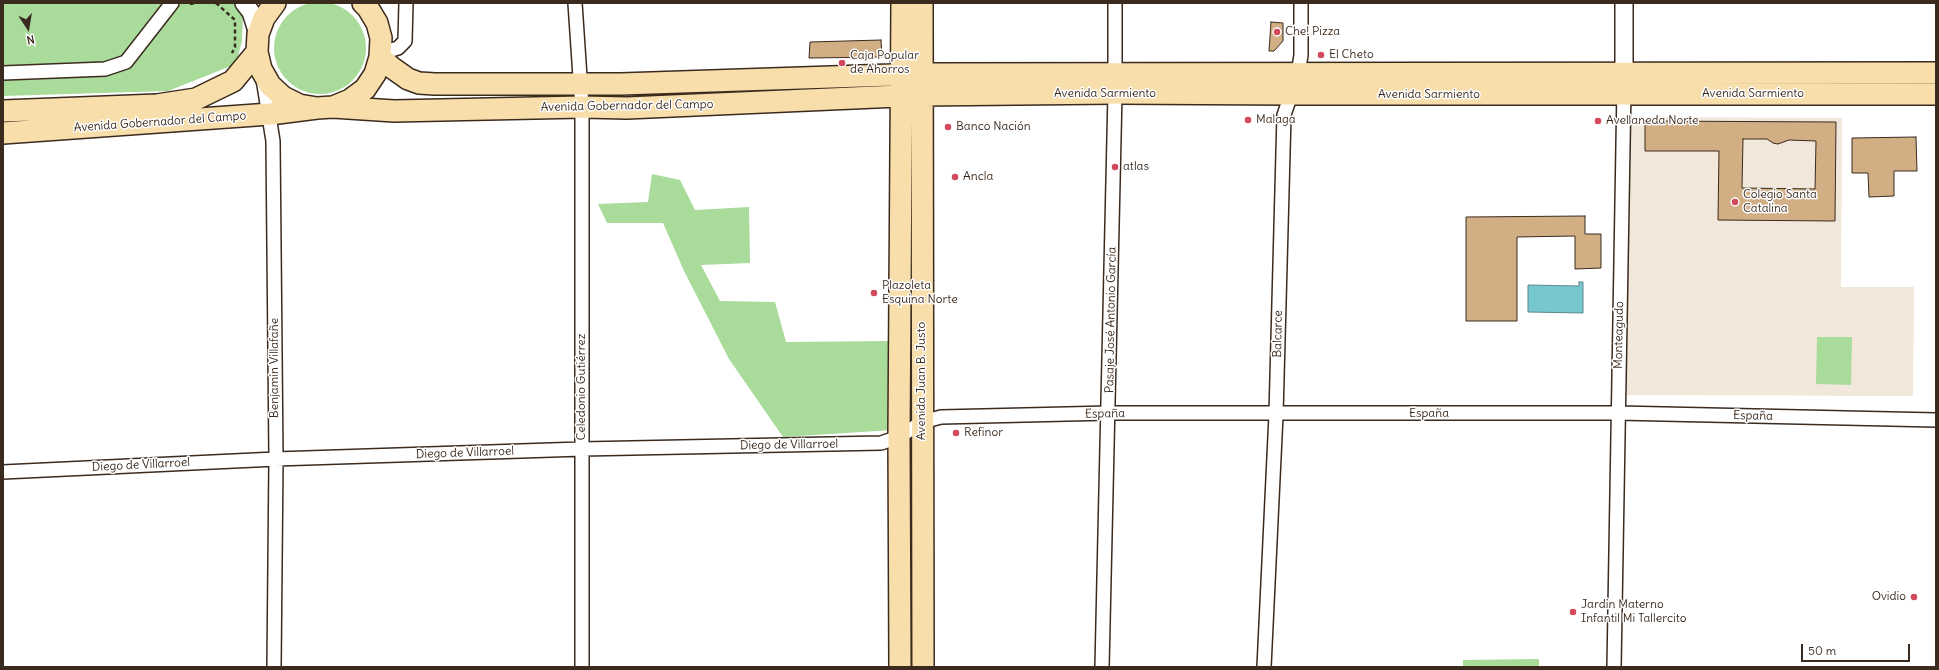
<!DOCTYPE html>
<html>
<head>
<meta charset="utf-8">
<style>
	body { margin:0 }
	#map { position:relative; width:1939px; height:670px; overflow:hidden; background:#fff; font-family:Delius,sans-serif }
	canvas { display:block }
	.frame { position:absolute; inset:0; border:4px solid #3b2a1e; pointer-events:none }
	.north { position:absolute; left:8px; top:8px; width:40px; height:40px; -webkit-text-stroke:3px #fff; paint-order:stroke; rotate:168deg; font-size:11px; font-weight:700; line-height:16px; text-align:center; color:#3b2a1e }
	.north::after { content:''; display:block; margin:auto; width:14px; height:18px; background:#3b2a1e; clip-path:polygon(50% 0,100% 100%,50% 72%,0 100%) }
	.scale { position:absolute; left:1801px; top:644px; width:109px; height:18px; box-sizing:border-box; border:2px solid #3b2a1e; border-top:0; padding-left:5px; font-size:12px; line-height:14px; white-space:nowrap; color:#3b2a1e; -webkit-text-stroke:3px #fff; paint-order:stroke }
</style>
</head>
<body>
<div id="map">
<canvas width="1939" height="670"></canvas>
<div class="frame"></div>
<div class="north">N</div>
<div class="scale">50 m</div>
</div>
<script>
const ctx = document.querySelector('canvas').getContext('2d');
ctx.lineJoin = 'round';
function fill(path, color) { ctx.fillStyle = color; ctx.fill(path, 'evenodd'); }
const poly = rows => new Path2D(rows.map(r => 'M' + r).join(''));
function strokePath(path, color, width, dash) { ctx.strokeStyle = color; ctx.lineWidth = width; ctx.lineCap = dash ? 'butt' : 'round'; ctx.setLineDash(dash || []); ctx.stroke(path); }
function label(font, color, halo, rows, align = 'center') {
  ctx.font = font + ' Delius,sans-serif'; ctx.lineWidth = 3; ctx.setLineDash([]); ctx.textBaseline = 'middle'; ctx.strokeStyle = halo; ctx.fillStyle = color; for (const [text, x, y, turn = 0] of rows) {
    ctx.save(); ctx.translate(x, y); ctx.rotate((+turn || 0) * Math.PI / 180); ctx.textAlign = isNaN(turn) ? turn : align; if (halo) ctx.strokeText(text, 0, 0); ctx.fillText(text, 0, 0); ctx.restore();
  }
}
fill(poly([
	[1628,117,1842,118,1841,287,1914,287,1913,396,1626,395]
]), '#f1e7da');
fill(poly([
	'274 48a46 46 0 1 1 92 0a46 46 0 1 1-92 0Z',
	[3,3,252,3,243,15,242,41,236,64,168,91,3,96],
	[652,174,680,180,695,210,749,207,750,263,701,265,720,301,775,302,786,342,892,341,893,430,783,437,729,359,684,271,663,223,607,223,598,204,648,202],
	[1817,337,1852,337,1851,385,1816,384],
	[1539,659,1539,667,1463,667,1463,660]
]), '#a9db9b');
const water = poly([
	[1579,282,1583,282,1583,313,1528,312,1528,285,1579,286,1579,282]
]);
fill(water, '#76c7d0');
strokePath(water, '#5e8889', 1);
const building = poly([
	[1271,22,1283,23,1283,41,1274,51,1269,51,1271,22],
	[881,40,882,57,809,58,810,42,881,40],
	[1645,121,1836,122,1835,221,1718,220,1719,151,1645,151,1645,121],
	[1743,139,1767,139,1773,143,1778,144,1789,140,1816,141,1815,189,1742,188,1743,139],
	[1916,137,1917,171,1894,171,1894,196,1869,197,1868,173,1852,173,1852,138,1916,137],
	[1585,216,1585,234,1601,234,1601,268,1575,269,1575,236,1517,237,1517,321,1466,321,1466,217,1585,216]
]);
fill(building, '#d1ae84');
strokePath(building, '#3b2a1e', 1);
const minor = poly([
	[575,3,582,107,582,667],
	[381,53,398,48,405,41,406,3],
	[3,73,105,69,126,62,172,3],
	[1115,74,1115,3],
	[263,79,273,141,276,459,274,667],
	[3,472,276,459,582,449,881,443,899,437,922,422,941,417,1109,413,1618,413,1936,420],
	[1102,667,1115,93],
	[1264,667,1276,415,1284,115,1298,74,1301,55,1301,3],
	[1614,667,1624,87]
]);
const tertiary = poly([
	[244,3,251,12,258,34],
	[1624,3,1624,75]
]);
const primary = poly([
	[275,3,264,18,258,34,257,52,261,69,270,85,283,97,299,105,317,108,333,107,350,100,365,89,375,74,380,57,381,38,377,23,368,8,363,3],
	[922,3,923,667],
	[380,57,391,67,408,79,419,83,435,84,621,84,921,74,1936,73],
	[333,107,394,111,582,107,627,108,921,95,1115,93,1291,94,1936,94],
	[3,111,157,105,196,99,233,81,257,52],
	[3,133,270,114,317,108],
	[900,667,899,437,902,3]
]);
strokePath(minor, '#3b2a1e', 16);
strokePath(tertiary, '#3b2a1e', 20);
strokePath(primary, '#3b2a1e', 24);
strokePath(poly([
	[216,3,235,20,235,47,232,53],
	[190,4,196,3]
]), '#3b2a1e', 2.5, [4, 3]);
strokePath(minor, '#fff', 13);
strokePath(tertiary, '#fff', 17);
strokePath(primary, '#f8deab', 21);
for (const [x, y, r, color] of [
	[1277,32,4,"#d1495b"],
	[1321,55,4,"#d1495b"],
	[842,63,4,"#d1495b"],
	[1248,120,4,"#d1495b"],
	[1598,121,4,"#d1495b"],
	[948,127,4,"#d1495b"],
	[1115,167,4,"#d1495b"],
	[955,177,4,"#d1495b"],
	[1735,202,4,"#d1495b"],
	[874,293,4,"#d1495b"],
	[956,433,4,"#d1495b"],
	[1914,597,4,"#d1495b"],
	[1573,612,4,"#d1495b"]
]) { const dot = new Path2D(); dot.arc(x, y, r, 0, 2 * Math.PI); ctx.fillStyle = color; ctx.fill(dot); strokePath(dot, '#fff', 1.5); }
label('12px', '#3b2a1e', '#fff', [
	["Che! Pizza",1285,32],
	["El Cheto",1329,55],
	["Caja Popular",850,56],
	["de Ahorros",850,70],
	["Malaga",1256,120],
	["Avellaneda Norte",1606,121],
	["Banco Nación",956,127],
	["atlas",1123,167],
	["Ancla",963,177],
	["Colegio Santa",1743,195],
	["Catalina",1743,209],
	["Plazoleta",882,286],
	["Esquina Norte",882,300],
	["Refinor",964,433],
	["Ovidio",1906,597,"right"],
	["Jardin Materno",1581,605],
	["Infantil Mi Tallercito",1581,619]
], 'left');
label('12px', '#3b2a1e', '#fff', [
	["Avenida Sarmiento",1105,94],
	["Avenida Sarmiento",1753,94],
	["Avenida Sarmiento",1429,95],
	["Avenida Gobernador del Campo",627,106,-1],
	["Avenida Gobernador del Campo",160,122,-4],
	["Pasaje José Antonio García",1111,320,-89],
	["Balcarce",1278,334,-89],
	["Monteagudo",1619,335,-89],
	["Benjamín Villafañe",275,368,-90],
	["Avenida Juan B. Justo",922,381,-90],
	["Celedonio Gutiérrez",582,387,-90],
	["España",1105,414,-1],
	["España",1429,414],
	["España",1753,416,1],
	["Diego de Villarroel",789,445,-1],
	["Diego de Villarroel",465,453,-2],
	["Diego de Villarroel",141,465,-3]
]);
</script>
</body>
</html>
